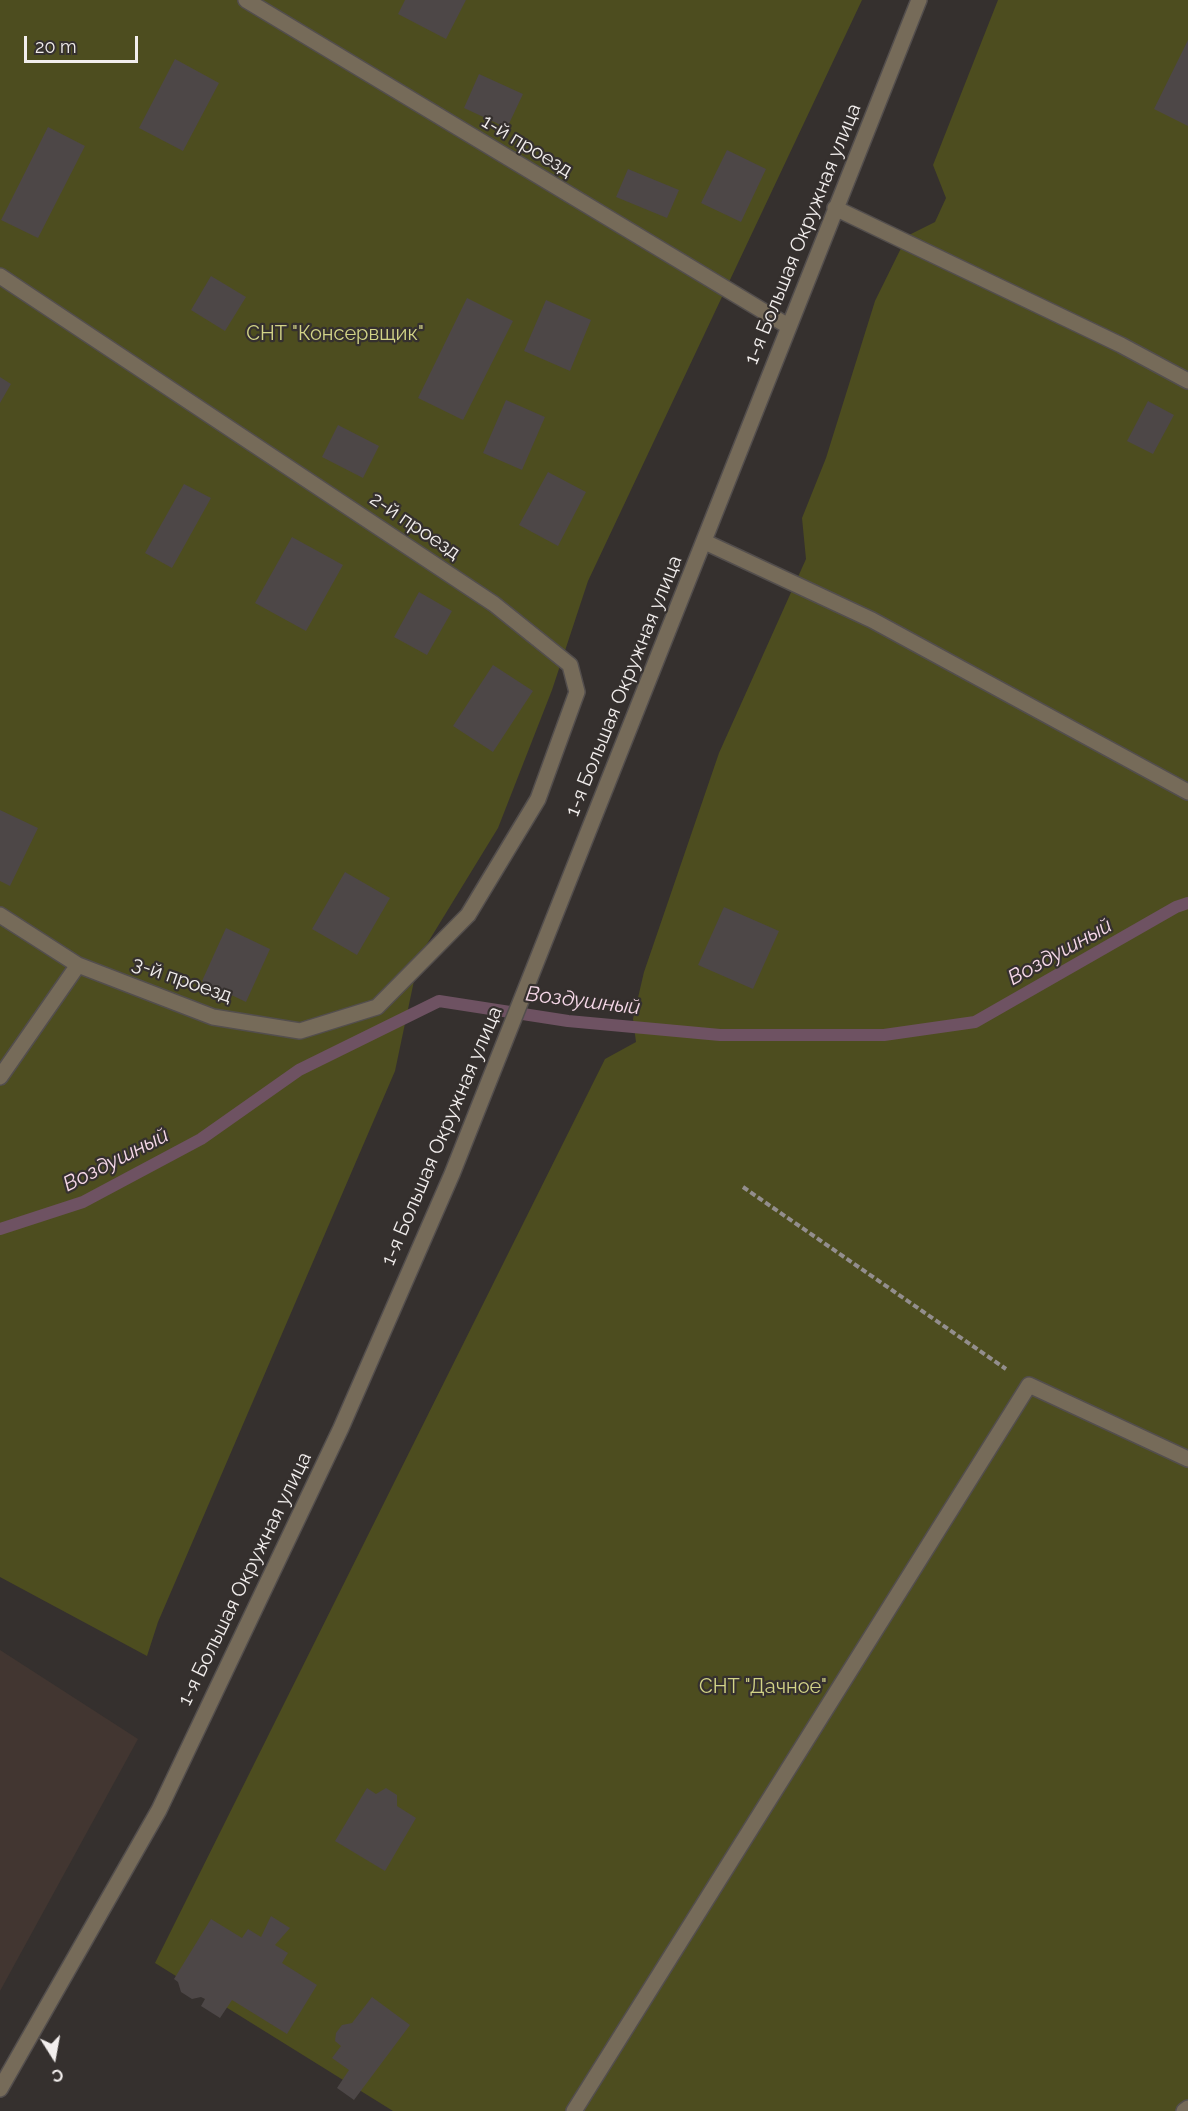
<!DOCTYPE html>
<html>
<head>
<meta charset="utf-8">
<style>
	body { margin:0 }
	#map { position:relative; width:1188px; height:2111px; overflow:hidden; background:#35302e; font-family:Raleway,sans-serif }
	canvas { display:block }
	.north { position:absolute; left:24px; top:2027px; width:60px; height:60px; -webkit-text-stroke:4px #35302e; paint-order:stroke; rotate:169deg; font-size:16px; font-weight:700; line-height:24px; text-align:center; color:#f2eeed }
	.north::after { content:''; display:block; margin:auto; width:21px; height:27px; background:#f2eeed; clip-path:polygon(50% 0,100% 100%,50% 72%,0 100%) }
	.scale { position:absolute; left:24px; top:36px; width:114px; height:27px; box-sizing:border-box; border:3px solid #f2eeed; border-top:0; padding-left:8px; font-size:18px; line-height:21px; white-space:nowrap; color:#f2eeed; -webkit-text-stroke:4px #35302e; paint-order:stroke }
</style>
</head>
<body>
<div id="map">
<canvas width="1188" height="2111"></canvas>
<div class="north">С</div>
<div class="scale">20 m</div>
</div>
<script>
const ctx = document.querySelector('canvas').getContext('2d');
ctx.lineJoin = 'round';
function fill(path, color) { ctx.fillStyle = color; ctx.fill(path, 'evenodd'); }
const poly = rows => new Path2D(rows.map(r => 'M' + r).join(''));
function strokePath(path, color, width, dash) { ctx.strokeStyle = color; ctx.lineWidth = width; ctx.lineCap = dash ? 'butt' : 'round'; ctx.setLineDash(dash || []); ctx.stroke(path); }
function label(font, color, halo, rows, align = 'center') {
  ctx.font = font + ' Raleway,sans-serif'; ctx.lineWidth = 4.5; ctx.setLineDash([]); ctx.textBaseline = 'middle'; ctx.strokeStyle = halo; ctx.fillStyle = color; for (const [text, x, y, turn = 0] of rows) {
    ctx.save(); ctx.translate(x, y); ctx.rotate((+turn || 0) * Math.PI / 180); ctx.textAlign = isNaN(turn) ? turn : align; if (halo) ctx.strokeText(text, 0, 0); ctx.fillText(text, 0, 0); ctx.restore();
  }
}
fill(poly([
	[0,1650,138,1739,0,1991]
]), '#423631');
fill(poly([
	[0,0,862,0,588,581,552,690,498,828,419,957,395,1071,158,1622,147,1656,0,1577],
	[998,0,1188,0,1188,2111,393,2111,155,1963,605,1059,636,1042,633,1019,644,972,719,753,806,559,802,518,826,458,875,301,907,236,935,222,946,198,933,165]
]), '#4d4d1f');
strokePath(poly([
	[0,1229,83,1202,201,1139,299,1070,439,1001,568,1021,720,1035,884,1035,975,1022,1176,907,1188,903]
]), '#6e5262', 12);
fill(poly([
	[405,0,466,0,446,39,398,14],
	[1188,40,1188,126,1154,109],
	[175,59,219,83,183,151,139,128],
	[479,74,523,94,507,128,464,108],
	[48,127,85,146,38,238,1,220],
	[727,150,766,169,741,222,701,203],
	[628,169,679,190,667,218,616,197],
	[211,276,246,297,225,331,191,310],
	[467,298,513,321,463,420,418,398],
	[546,300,591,320,570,371,524,351],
	[0,377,11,384,0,403],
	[506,400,545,417,522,470,483,453],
	[1148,401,1174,415,1153,454,1127,441],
	[338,425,379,446,363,478,322,457],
	[548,472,586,492,558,546,519,525],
	[184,484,211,498,172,568,145,553],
	[292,537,343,565,306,631,255,603],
	[419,592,452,611,427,655,394,637],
	[493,665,533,691,493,752,453,726],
	[0,810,38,828,10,886,0,881],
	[345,872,390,898,357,955,312,929],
	[724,907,779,931,753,989,698,965],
	[226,928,270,949,246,1002,202,981],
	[367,1788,376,1794,386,1788,397,1795,397,1806,416,1818,385,1871,335,1841],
	[271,1916,290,1928,275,1945,288,1953,282,1963,317,1985,287,2034,232,2000,220,2018,201,2006,205,1999,201,1997,192,1999,181,1992,178,1982,174,1979,211,1919,242,1938,248,1929,261,1937],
	[372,1997,410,2025,354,2100,337,2088,349,2070,332,2058,341,2046,335,2041,336,2033,342,2025,352,2023]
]), '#4d4747');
const minor = poly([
	[246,0,788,326],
	[835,208,1121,345,1188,381],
	[0,276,494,604,570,665,577,692,538,799,468,915,377,1007,300,1031,213,1017,78,965,0,915],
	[705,542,872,620,1188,792],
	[0,1077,78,965],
	[0,2089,159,1810,341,1428,452,1174,919,0],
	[574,2111,1029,1385,1188,1459],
	[1184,2111,1188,2108]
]);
strokePath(minor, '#534e4d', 18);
strokePath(poly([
	[743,1187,1006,1369]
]), '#938e8d', 4, [6, 3]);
strokePath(minor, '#766b59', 15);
label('20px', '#f2eeed', '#35302e', [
	["1-й проезд",527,146,31],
	["1-я Большая Окружная улица",803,234,-68],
	["2-й проезд",415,526,34],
	["1-я Большая Окружная улица",624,686,-68],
	["3-й проезд",182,980,19],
	["1-я Большая Окружная улица",442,1136,-67],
	["1-я Большая Окружная улица",245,1579,-64]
]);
label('20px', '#d2d387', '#35302e', [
	["СНТ \"Консервщик\"",335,334],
	["СНТ \"Дачное\"",763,1687]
]);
label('italic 21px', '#f6d8e8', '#35302e', [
	["Воздушный",1060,952,-29],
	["Воздушный",583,1001,7],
	["Воздушный",116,1160,-27]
]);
</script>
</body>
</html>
